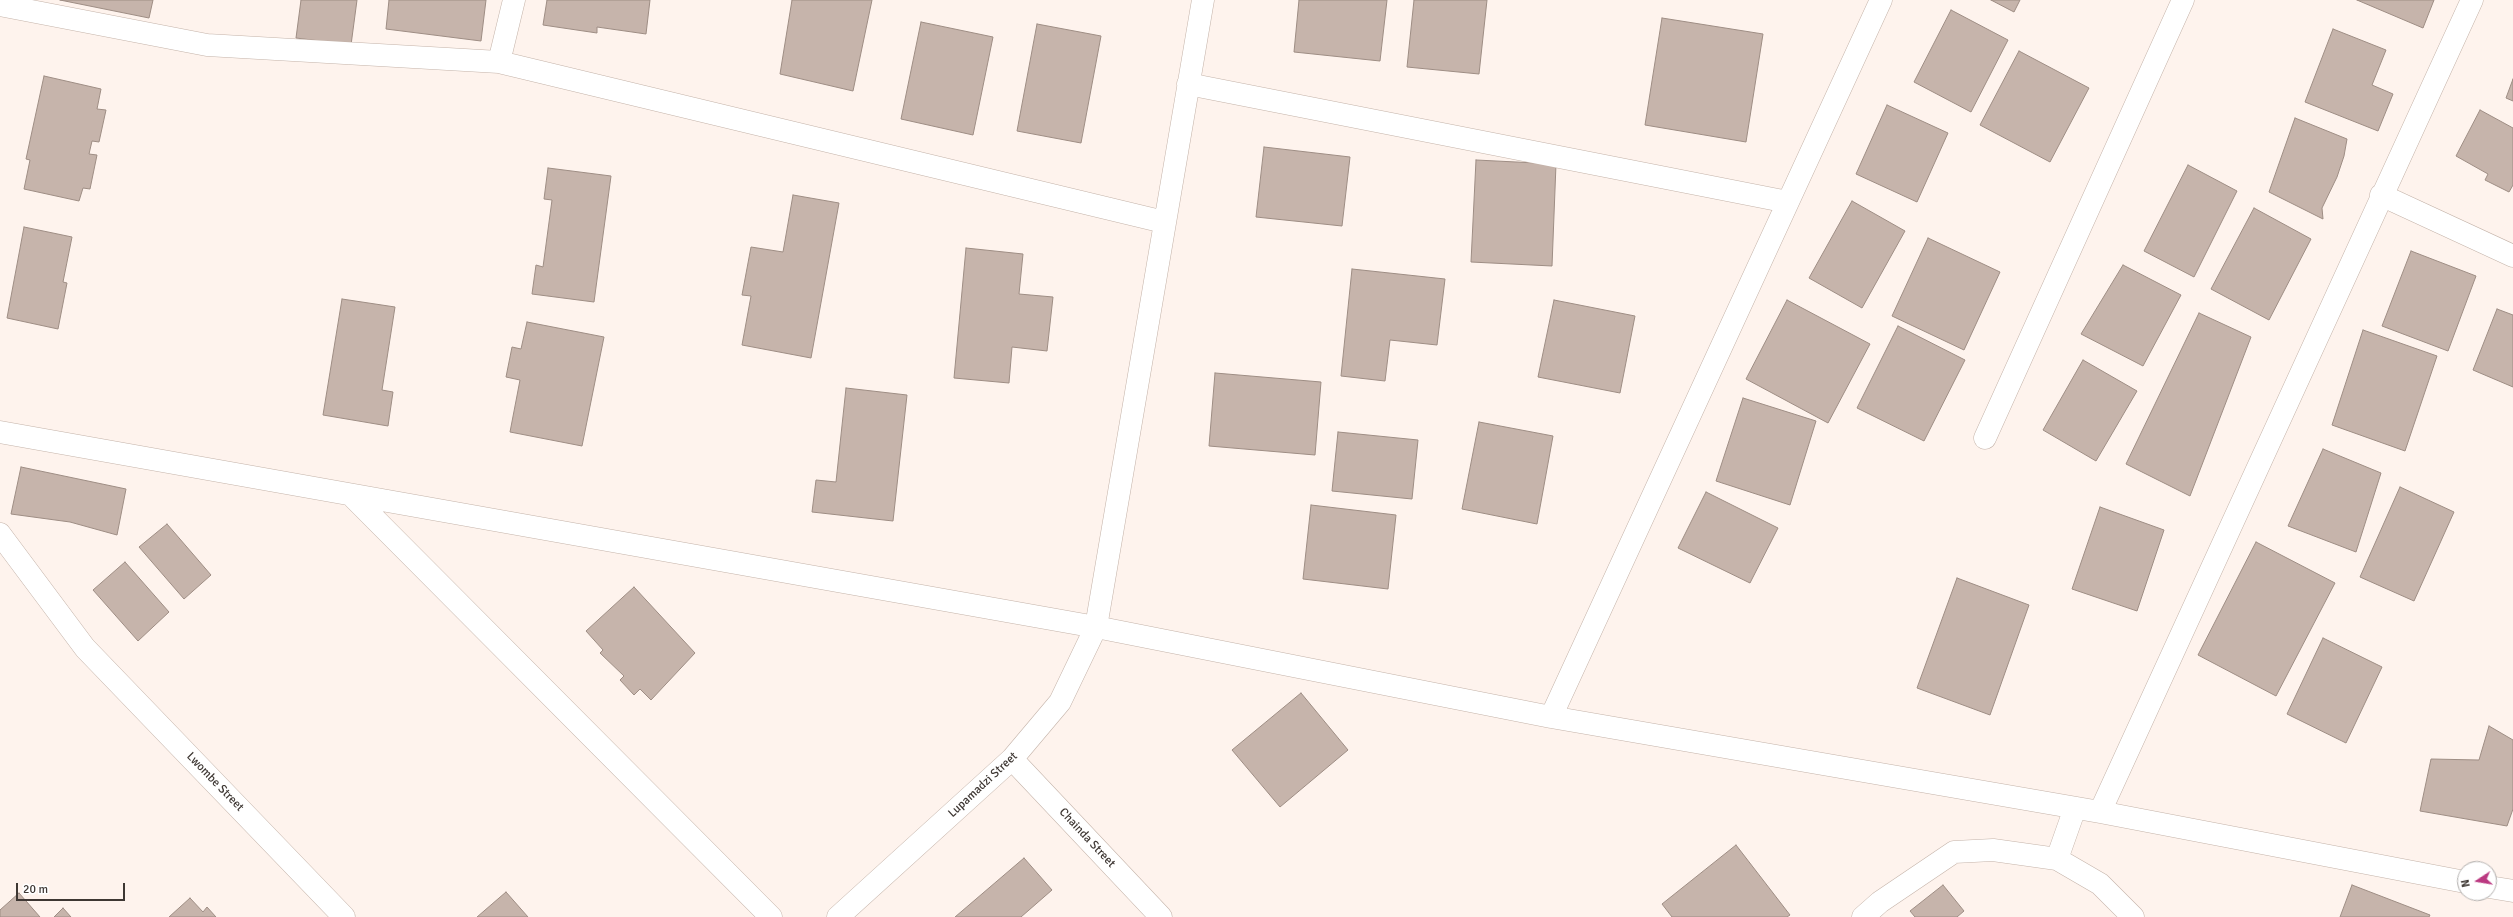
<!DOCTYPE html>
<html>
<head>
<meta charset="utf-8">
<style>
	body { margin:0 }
	#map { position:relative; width:2513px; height:917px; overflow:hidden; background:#fef3ed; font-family:Signika,sans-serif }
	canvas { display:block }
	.north { position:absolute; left:2457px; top:861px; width:40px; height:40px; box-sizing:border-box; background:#fff; border:1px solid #b2afad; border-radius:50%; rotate:258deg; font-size:11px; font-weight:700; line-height:16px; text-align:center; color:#3e3733 }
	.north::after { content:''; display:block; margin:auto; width:14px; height:18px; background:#bb3981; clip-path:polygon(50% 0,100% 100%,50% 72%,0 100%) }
	.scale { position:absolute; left:16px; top:883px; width:109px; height:18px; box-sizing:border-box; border:2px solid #3e3733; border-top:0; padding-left:5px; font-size:12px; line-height:14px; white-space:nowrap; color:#3e3733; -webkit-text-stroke:3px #fff; paint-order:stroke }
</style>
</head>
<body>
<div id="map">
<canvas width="2513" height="917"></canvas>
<div class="north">N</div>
<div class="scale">20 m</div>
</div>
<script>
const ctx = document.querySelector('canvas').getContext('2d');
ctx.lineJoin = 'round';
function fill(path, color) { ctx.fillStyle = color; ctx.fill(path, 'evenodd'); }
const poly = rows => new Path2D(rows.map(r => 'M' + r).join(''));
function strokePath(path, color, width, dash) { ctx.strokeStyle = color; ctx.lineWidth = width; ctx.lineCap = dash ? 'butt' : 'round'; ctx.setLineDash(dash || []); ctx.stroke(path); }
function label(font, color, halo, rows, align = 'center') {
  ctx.font = font + ' Signika,sans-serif'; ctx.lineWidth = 3; ctx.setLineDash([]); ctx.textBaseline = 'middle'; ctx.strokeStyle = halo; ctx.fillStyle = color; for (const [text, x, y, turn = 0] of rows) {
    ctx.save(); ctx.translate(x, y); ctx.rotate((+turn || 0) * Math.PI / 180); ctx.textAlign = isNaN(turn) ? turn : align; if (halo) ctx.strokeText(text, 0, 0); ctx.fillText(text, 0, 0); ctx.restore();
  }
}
const building = poly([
	[60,0,153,0,149,18,60,0],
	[301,0,357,0,351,45,296,38,301,0],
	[389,0,486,0,481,41,386,29,389,0],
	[547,0,650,0,646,34,597,27,597,33,543,25,547,0],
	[792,0,872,0,853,91,780,74,792,0],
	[1299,0,1387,0,1380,61,1294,52,1299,0],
	[1414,0,1487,0,1479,74,1407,67,1414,0],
	[1991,0,2020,0,2014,12,1991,0],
	[2357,0,2434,0,2423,28,2357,0],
	[1951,10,2008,40,1971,112,1914,82,1951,10],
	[1662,18,1763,34,1746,142,1645,125,1662,18],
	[921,22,993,37,973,135,901,119,921,22],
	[1037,24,1101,36,1081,143,1017,131,1037,24],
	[2333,29,2386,50,2372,85,2393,94,2378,131,2305,102,2333,29],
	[2019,51,2089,88,2050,162,1980,125,2019,51],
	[44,76,101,89,97,109,106,110,99,142,92,141,89,154,97,155,90,189,83,188,79,201,24,189,30,160,26,159,44,76],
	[2513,79,2513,101,2506,98,2513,79],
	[1887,105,1948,133,1917,202,1856,174,1887,105],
	[2480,110,2513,128,2513,185,2509,192,2485,180,2488,174,2456,156,2480,110],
	[2295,118,2347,139,2344,156,2337,177,2322,208,2323,219,2269,192,2295,118],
	[1264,147,1350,157,1342,226,1256,217,1264,147],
	[1476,160,1556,164,1552,266,1471,262,1476,160],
	[2188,165,2237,191,2194,277,2144,251,2188,165],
	[548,168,611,176,594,302,532,294,536,265,543,267,552,200,544,199,548,168],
	[793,195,839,203,811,358,742,345,751,296,742,295,751,247,783,252,793,195],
	[1852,201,1905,231,1862,308,1809,278,1852,201],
	[2254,208,2311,239,2269,320,2211,289,2254,208],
	[24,227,72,237,63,282,67,283,58,329,7,318,24,227],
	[1928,238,2000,272,1964,350,1892,316,1928,238],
	[966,248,1023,254,1019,294,1053,297,1047,351,1012,347,1009,383,954,378,966,248],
	[2411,251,2476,276,2448,351,2382,326,2411,251],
	[2123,265,2181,295,2143,366,2081,334,2123,265],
	[1352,269,1445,279,1437,345,1390,340,1385,381,1341,376,1352,269],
	[342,299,395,307,382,390,393,392,388,426,323,415,342,299],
	[1554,300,1635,316,1620,393,1538,377,1554,300],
	[1787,300,1870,344,1828,423,1746,379,1787,300],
	[2497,309,2513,315,2513,387,2473,370,2497,309],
	[2199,313,2251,337,2190,496,2126,464,2199,313],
	[527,322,604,337,582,446,510,432,520,380,506,377,512,347,521,349,527,322],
	[1898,326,1965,360,1924,441,1857,408,1898,326],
	[2363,330,2437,356,2405,451,2332,425,2363,330],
	[2083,360,2137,391,2096,461,2043,430,2083,360],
	[1215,373,1321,382,1315,455,1209,446,1215,373],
	[846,388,907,395,893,521,812,512,816,480,836,482,846,388],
	[1743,398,1816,421,1790,505,1716,481,1743,398],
	[1479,422,1553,436,1537,524,1462,509,1479,422],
	[1338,432,1418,440,1412,499,1332,491,1338,432],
	[2323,449,2381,473,2356,552,2288,526,2323,449],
	[21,467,126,489,117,535,70,522,11,514,21,467],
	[2400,487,2454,512,2414,601,2360,577,2400,487],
	[1706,492,1778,528,1750,583,1678,548,1706,492],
	[1311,505,1396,515,1388,589,1303,579,1311,505],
	[2100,507,2164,530,2137,611,2072,589,2100,507],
	[167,524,211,575,184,599,139,547,167,524],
	[2256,542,2335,583,2276,696,2198,655,2256,542],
	[125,562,169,612,138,641,93,590,125,562],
	[1957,578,2029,605,1990,715,1917,688,1957,578],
	[634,587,695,653,651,700,640,689,634,695,620,680,624,676,600,653,603,650,586,631,634,587],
	[2323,638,2382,667,2346,743,2287,714,2323,638],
	[1301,693,1348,750,1280,807,1232,750,1301,693],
	[2489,726,2513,740,2513,809,2507,826,2420,811,2431,759,2479,760,2489,726],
	[1736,845,1790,915,1787,917,1672,917,1662,904,1736,845],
	[1024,858,1052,890,1021,917,955,917,1024,858],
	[1943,885,1964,911,1957,917,1915,917,1910,911,1943,885],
	[2352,885,2430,915,2429,917,2340,917,2352,885],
	[506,892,528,917,477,917,506,892],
	[19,893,40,917,0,917,0,910,19,893],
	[190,898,203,912,207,907,216,917,169,917,190,898],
	[63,908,71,917,54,917,63,908]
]);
fill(building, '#c6b4ab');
strokePath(building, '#9e8d84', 1);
const minor = poly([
	[0,5,207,45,499,62,1164,222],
	[499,62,514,0],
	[1188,84,1788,202],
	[2381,195,2513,256],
	[0,432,1096,627,1551,717,2100,812,2465,882],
	[1985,438,2183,0],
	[351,495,771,917],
	[0,534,85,648,344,917],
	[1551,717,1881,0],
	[1012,759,1161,917],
	[2100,812,2472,0],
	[2057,859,2075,808],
	[2489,887,2513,891],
	[838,917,1012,759,1060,702,1096,627,1203,0],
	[1863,917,1880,902,1954,852,1993,850,2057,859,2100,884,2133,917]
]);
strokePath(minor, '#c4b3a9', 23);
strokePath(minor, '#fff', 22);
label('12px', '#3e3733', '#fff', [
	["Lwombe Street",215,782,46],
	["Lupamadzi Street",983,785,-43],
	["Chainda Street",1087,838,47]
]);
</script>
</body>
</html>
